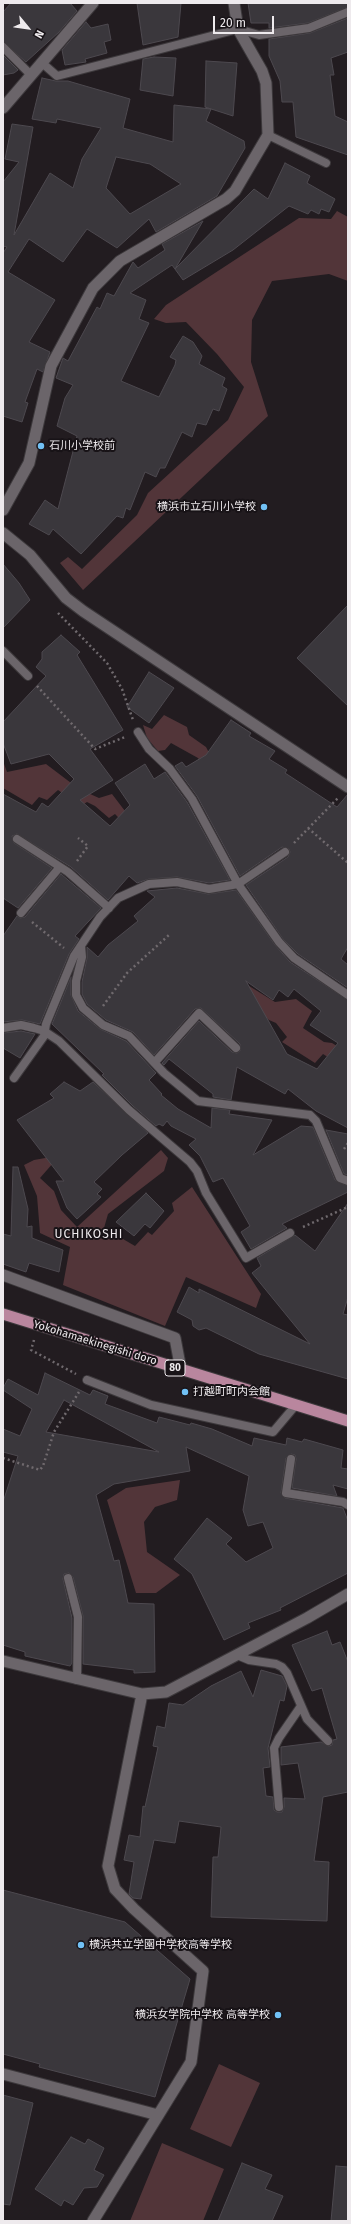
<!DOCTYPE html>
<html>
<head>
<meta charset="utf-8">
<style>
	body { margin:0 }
	#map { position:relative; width:351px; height:2224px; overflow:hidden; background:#221c20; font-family:"Fira Sans",sans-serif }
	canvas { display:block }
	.frame { position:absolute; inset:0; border:4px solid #eeeaed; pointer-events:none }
	.north { position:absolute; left:8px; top:8px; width:40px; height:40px; -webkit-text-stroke:3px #181317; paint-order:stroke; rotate:119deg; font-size:11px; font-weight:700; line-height:16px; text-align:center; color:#eeeaed }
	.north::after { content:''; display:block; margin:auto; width:14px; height:18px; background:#eeeaed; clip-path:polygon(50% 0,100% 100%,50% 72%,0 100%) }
	.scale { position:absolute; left:213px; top:16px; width:61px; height:18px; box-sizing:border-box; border:2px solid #eeeaed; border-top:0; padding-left:5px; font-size:12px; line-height:14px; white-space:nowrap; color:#eeeaed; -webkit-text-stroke:3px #181317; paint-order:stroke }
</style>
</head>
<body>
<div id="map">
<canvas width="351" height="2224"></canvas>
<div class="frame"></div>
<div class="north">N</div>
<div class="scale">20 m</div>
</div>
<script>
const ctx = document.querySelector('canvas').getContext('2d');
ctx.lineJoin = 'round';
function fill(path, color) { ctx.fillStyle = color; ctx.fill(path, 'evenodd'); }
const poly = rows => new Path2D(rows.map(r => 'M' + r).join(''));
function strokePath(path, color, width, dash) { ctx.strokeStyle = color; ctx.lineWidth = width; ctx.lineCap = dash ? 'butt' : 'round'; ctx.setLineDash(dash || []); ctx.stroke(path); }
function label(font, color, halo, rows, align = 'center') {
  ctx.font = font + ' "Fira Sans","Noto Sans JP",sans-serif'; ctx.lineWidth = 4; ctx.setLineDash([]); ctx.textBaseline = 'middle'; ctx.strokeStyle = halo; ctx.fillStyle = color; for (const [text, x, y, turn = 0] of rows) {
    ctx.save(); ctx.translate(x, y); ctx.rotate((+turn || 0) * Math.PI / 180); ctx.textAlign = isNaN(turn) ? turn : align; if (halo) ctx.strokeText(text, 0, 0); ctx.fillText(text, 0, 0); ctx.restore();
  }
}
fill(poly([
	[337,211,348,217,348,281,329,274,272,281,252,320,251,362,268,416,83,590,60,563,68,557,82,569,137,515,148,493,228,420,244,387,217,354,186,322,166,323,154,319,166,305,299,218,331,219],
	[164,715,187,727,189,735,206,747,219,772,213,778,198,758,171,743,165,750,158,751,147,738,143,725,152,729],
	[3,761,7,772,46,764,79,789,99,798,112,794,141,832,137,837,115,814,109,818,95,806,87,802,81,806,58,790,47,800,39,797,32,805,3,788],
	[241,981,275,1002,296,999,312,1011,303,1028,324,1042,332,1043,348,1053,348,1070,323,1054,315,1063,282,1042,287,1037,276,1023,269,1020,256,1009],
	[161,1150,168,1158,164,1171,108,1214,104,1228,135,1246,148,1232,152,1235,174,1211,172,1203,192,1187,261,1294,256,1308,186,1277,165,1326,63,1285,70,1247,40,1233,37,1196,24,1165,34,1160,51,1157,54,1162,40,1178,54,1191,61,1210,77,1227],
	[180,1480,177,1500,155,1507,144,1522,147,1552,180,1575,156,1593,136,1593,107,1500,126,1488],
	[219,2064,260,2083,231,2147,190,2129],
	[162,2143,224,2169,203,2221,130,2221]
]), '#523539');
const building = poly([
	[11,3,70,3,77,11,59,32,26,62,3,42,3,12,11,3],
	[137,3,181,3,178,37,143,45,137,3],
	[248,3,348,3,348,7,308,23,269,28,269,23,251,23,248,3],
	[348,18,348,52,331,58,334,75,330,75,335,116,348,122,348,155,296,137,293,102,282,102,280,81,269,56,269,39,310,33,348,18],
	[86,22,91,28,108,24,111,40,104,42,107,53,85,59,86,62,65,65,62,50,86,22],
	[3,55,18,70,14,73,3,75,3,55],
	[154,57,176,58,173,96,140,90,143,59,154,57],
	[206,61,237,63,233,116,205,107,206,61],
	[42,78,56,81,68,81,130,99,123,128,173,142,174,105,211,109,206,121,244,141,245,148,217,196,156,232,149,219,117,248,87,229,63,262,29,239,8,272,55,300,29,342,50,352,43,372,37,369,25,402,28,403,22,422,3,416,3,253,7,247,3,246,3,182,19,162,5,159,12,124,33,127,14,235,50,173,73,188,82,159,101,128,57,119,56,123,32,119,42,78],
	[116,157,150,164,181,184,130,214,106,188,116,157],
	[285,163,310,176,307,183,335,199,329,212,321,209,319,214,311,210,308,214,289,206,233,250,183,280,172,265,130,293,146,300,139,319,149,323,121,381,159,397,175,365,176,360,170,357,183,336,193,342,202,356,199,364,225,378,222,386,227,389,219,411,213,409,206,425,197,423,192,437,182,432,165,468,160,468,156,477,145,472,130,510,126,508,123,518,117,516,81,554,53,529,49,535,29,524,45,500,58,509,77,436,57,426,65,398,73,385,56,378,63,358,68,361,97,307,100,309,107,293,114,296,133,262,138,268,165,250,162,244,203,221,175,269,254,189,268,199,285,163],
	[3,564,19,583,30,600,3,628,3,564],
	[348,605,348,706,297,658,348,605],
	[61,635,80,652,77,655,123,730,90,749,113,780,80,800,110,826,130,805,115,783,145,764,154,779,165,772,187,802,230,880,209,883,177,877,149,879,137,883,129,876,108,900,71,867,17,834,12,836,14,843,52,868,18,908,3,898,3,794,36,812,42,803,48,807,74,779,49,754,11,764,3,743,3,722,46,676,36,667,42,659,42,652,61,635],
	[149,672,174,688,149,723,127,707,149,672],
	[231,720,251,733,249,736,275,751,269,759,287,770,285,773,337,807,348,794,348,947,341,959,348,965,348,988,298,954,283,939,246,885,288,857,290,852,289,849,282,847,240,876,197,796,175,766,182,762,186,767,206,755,231,720],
	[61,874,101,908,75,936,79,939,69,954,40,1024,22,1020,3,1022,3,936,17,916,20,918,25,917,61,874],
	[177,888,208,894,236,890,275,945,290,962,348,1000,348,1128,316,1111,288,1089,285,1094,237,1067,231,1100,213,1097,213,1094,169,1059,164,1065,162,1063,199,1021,232,1052,237,1053,240,1051,240,1044,201,1008,195,1009,154,1055,133,1032,106,1020,87,1004,82,994,82,982,87,958,87,947,98,957,108,945,138,921,134,916,155,897,147,891,177,888],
	[246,981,273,1000,279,990,288,997,294,989,321,1011,310,1025,338,1043,317,1069,287,1054,246,981],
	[71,977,71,995,78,1011,100,1029,126,1041,156,1073,149,1080,162,1094,161,1095,178,1109,211,1128,212,1108,230,1110,229,1114,272,1120,253,1155,301,1126,313,1127,335,1180,348,1186,348,1192,282,1224,287,1228,251,1249,241,1232,250,1226,223,1178,213,1182,200,1156,189,1145,196,1139,171,1126,167,1121,163,1126,159,1124,156,1126,133,1106,102,1075,104,1074,52,1024,71,977],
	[21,1031,35,1034,20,1058,3,1048,3,1033,21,1031],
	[64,1082,80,1091,93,1082,148,1133,122,1155,94,1182,102,1189,97,1194,101,1197,77,1219,67,1208,56,1181,64,1181,17,1120,54,1098,50,1094,64,1082],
	[326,1130,348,1134,348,1175,344,1174,326,1130],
	[13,1167,18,1167,28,1209,27,1227,32,1226,32,1238,63,1250,59,1272,29,1263,26,1272,3,1264,3,1234,11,1236,13,1167],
	[146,1193,164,1211,150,1228,145,1224,134,1236,116,1222,146,1193],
	[348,1203,348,1297,343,1314,348,1315,348,1379,259,1354,206,1328,199,1330,193,1326,192,1320,177,1312,189,1287,199,1293,199,1289,310,1344,252,1273,261,1266,257,1258,295,1235,315,1251,348,1203],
	[45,1373,90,1395,93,1390,108,1396,105,1404,157,1423,159,1417,190,1425,191,1423,212,1429,252,1446,254,1438,286,1445,287,1438,302,1442,304,1439,343,1450,341,1468,348,1469,348,1489,333,1485,337,1496,292,1488,296,1459,295,1455,291,1454,286,1458,281,1493,285,1498,343,1508,348,1521,348,1573,280,1608,281,1610,248,1623,250,1628,224,1640,192,1574,174,1559,207,1518,232,1538,226,1544,246,1562,273,1548,263,1522,248,1526,243,1510,249,1476,186,1447,190,1471,114,1484,96,1495,114,1561,119,1560,128,1603,154,1604,155,1672,134,1673,134,1670,83,1664,83,1616,73,1577,69,1573,64,1574,63,1579,72,1618,72,1663,70,1666,25,1656,25,1652,3,1645,3,1502,18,1456,3,1452,3,1429,20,1436,32,1409,3,1390,3,1388,8,1379,38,1395,45,1373],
	[64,1400,159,1452,46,1432,64,1400],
	[327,1631,332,1645,340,1642,348,1662,348,1792,323,1797,314,1861,329,1862,327,1921,211,1917,213,1857,218,1857,221,1827,179,1821,175,1843,154,1840,141,1899,133,1898,129,1894,134,1862,124,1860,129,1835,140,1837,143,1806,145,1807,158,1747,153,1746,157,1726,165,1728,169,1703,183,1705,211,1686,241,1671,253,1697,261,1670,282,1676,287,1686,284,1701,280,1700,268,1748,270,1767,263,1768,266,1796,273,1797,274,1810,277,1812,282,1812,284,1807,284,1798,305,1799,298,1763,281,1765,281,1747,321,1742,329,1746,332,1745,333,1740,337,1739,322,1688,312,1691,292,1645,327,1631],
	[3,1890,125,1922,190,1979,155,2097,39,2067,40,2064,3,2054,3,1890],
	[3,2095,33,2103,10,2205,3,2204,3,2095],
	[71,2137,85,2144,88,2139,104,2148,94,2170,104,2175,97,2187,84,2188,73,2205,64,2200,61,2206,35,2189,71,2137],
	[242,2163,272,2175,265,2189,283,2196,272,2221,218,2221,242,2163],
	[336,2166,348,2167,348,2221,331,2221,336,2166]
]);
fill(building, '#3a373c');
strokePath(building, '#4d494f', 1);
const service = poly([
	[3,47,31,75],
	[41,62,57,76,238,29,259,35,309,28,348,12],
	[268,135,326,163],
	[3,651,28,676],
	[138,732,149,749,170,769,192,799,238,884,279,942,294,958,348,995],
	[17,839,68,872,109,908],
	[21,913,59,868],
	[81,946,82,957,76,981,76,995,83,1008,103,1025,129,1036,164,1073,198,1101,310,1115,316,1121,340,1178,348,1181],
	[3,1028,21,1025,34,1028,44,1031,59,1041,129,1110,190,1162,197,1171,206,1193,246,1258,290,1233],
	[155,1062,199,1013,236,1048],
	[14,1078,44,1036,46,1024,74,956,100,917,118,898,149,884,177,882,209,889,238,884,285,852],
	[87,1380,151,1405,273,1432,295,1406],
	[291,1459,286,1493,343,1502,348,1505],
	[68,1578,78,1617,77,1680],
	[237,1655,249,1660,276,1664,282,1667,287,1673,307,1719,328,1741],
	[279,1807,274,1748,279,1738,301,1706]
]);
const minor = poly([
	[3,108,93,3],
	[3,510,29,463,51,366,93,288,120,261,226,199,235,191,268,135,266,83,262,71,238,29,234,3],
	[3,533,30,555,66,598,83,611,348,787],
	[3,1275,175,1338,181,1370],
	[3,1661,142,1694,166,1692,307,1618,348,1594],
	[3,2074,158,2115],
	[93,2221,191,2062,203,1971,134,1909,115,1889,108,1866,142,1694]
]);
const primary = poly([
	[3,1314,348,1421]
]);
strokePath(service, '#3d393c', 10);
strokePath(minor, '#3d393c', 13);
strokePath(primary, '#3d393c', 13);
strokePath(poly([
	[58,613,107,663,122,689,133,720],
	[37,686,95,749,125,737],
	[308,828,348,863],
	[294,843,338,798],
	[77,861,88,846,78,838],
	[32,922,64,948],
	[103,1006,127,973,169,935],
	[344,1149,348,1143],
	[303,1227,348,1207],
	[34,1340,31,1350,76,1374],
	[3,1458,40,1470,43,1466,54,1432,79,1392]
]), '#706a6e', 2.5, [2, 3]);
strokePath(service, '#6b656a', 8);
strokePath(minor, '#6b656a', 11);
strokePath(primary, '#b9869e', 11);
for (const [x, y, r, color] of [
	[41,446,4,"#71c1f5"],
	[264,507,4,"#71c1f5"],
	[185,1392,4,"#71c1f5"],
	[81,1945,4,"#71c1f5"],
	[278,2015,4,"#71c1f5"]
]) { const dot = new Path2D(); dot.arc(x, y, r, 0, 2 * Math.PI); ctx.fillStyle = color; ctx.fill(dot); strokePath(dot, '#181317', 1.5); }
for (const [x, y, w] of [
	[175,1368,20]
]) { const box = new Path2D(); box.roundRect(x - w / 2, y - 8, w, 16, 3); ctx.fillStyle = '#181317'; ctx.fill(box); strokePath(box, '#eeeaed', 1); }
label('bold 10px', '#eeeaed', null, [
	["80",175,1368]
]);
label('11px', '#eeeaed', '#181317', [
	["石川小学校前",49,446],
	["横浜市立石川小学校",256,507,"right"],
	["打越町町内会館",193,1392],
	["横浜共立学園中学校高等学校",89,1945],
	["横浜女学院中学校 高等学校",270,2015,"right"]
], 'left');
label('11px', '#eeeaed', '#181317', [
	["Yokohamaekinegishi doro",95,1343,17]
]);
ctx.letterSpacing = '1px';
label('12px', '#eeeaed', '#181317', [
	["UCHIKOSHI",89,1235]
]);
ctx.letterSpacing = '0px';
</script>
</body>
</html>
